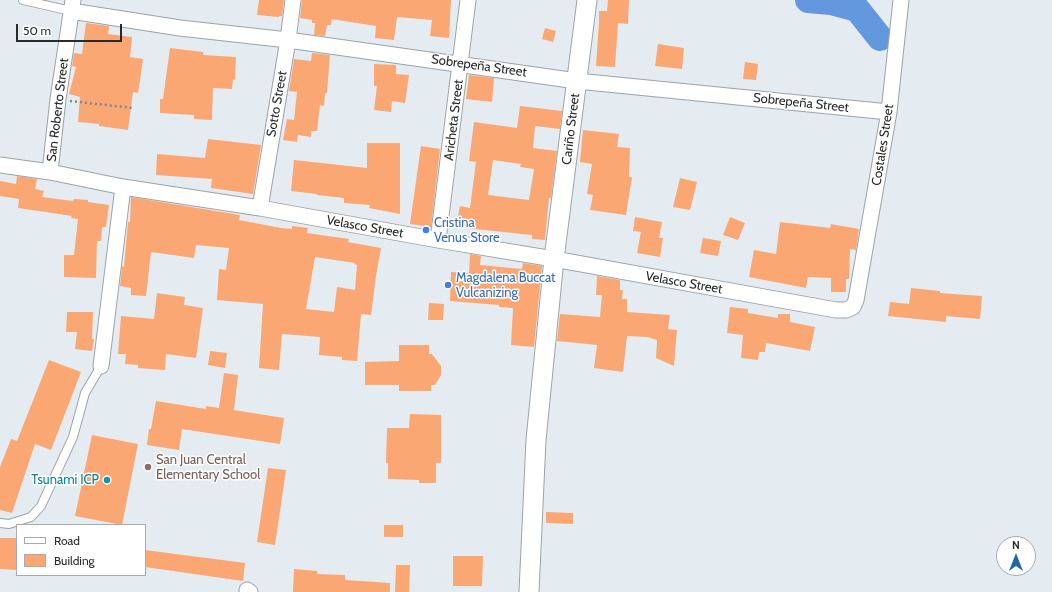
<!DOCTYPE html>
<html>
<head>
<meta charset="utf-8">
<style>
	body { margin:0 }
	#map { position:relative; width:1052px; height:592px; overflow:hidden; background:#e5ecf1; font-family:Cabin,sans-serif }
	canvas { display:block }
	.legend { position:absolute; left:16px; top:524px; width:130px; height:52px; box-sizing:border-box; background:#fff; border:1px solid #a9aaab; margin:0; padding:5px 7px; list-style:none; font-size:12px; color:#282b2d }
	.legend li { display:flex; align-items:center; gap:8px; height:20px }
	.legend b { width:20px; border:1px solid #a9aaab }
	.north { position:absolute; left:996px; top:536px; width:40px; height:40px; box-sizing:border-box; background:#fff; border:1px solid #a9aaab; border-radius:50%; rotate:0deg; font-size:11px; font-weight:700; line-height:16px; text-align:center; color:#282b2d }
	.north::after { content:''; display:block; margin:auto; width:14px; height:18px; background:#1e6c9f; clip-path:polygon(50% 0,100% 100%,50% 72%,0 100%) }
	.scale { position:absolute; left:16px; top:24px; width:106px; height:18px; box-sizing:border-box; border:2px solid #282b2d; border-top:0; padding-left:5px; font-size:12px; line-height:14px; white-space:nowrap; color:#282b2d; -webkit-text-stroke:3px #fff; paint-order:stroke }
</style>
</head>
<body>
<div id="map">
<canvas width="1052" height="592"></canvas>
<ul class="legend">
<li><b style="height:5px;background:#fff"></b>Road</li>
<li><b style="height:11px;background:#faa773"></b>Building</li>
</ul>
<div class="north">N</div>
<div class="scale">50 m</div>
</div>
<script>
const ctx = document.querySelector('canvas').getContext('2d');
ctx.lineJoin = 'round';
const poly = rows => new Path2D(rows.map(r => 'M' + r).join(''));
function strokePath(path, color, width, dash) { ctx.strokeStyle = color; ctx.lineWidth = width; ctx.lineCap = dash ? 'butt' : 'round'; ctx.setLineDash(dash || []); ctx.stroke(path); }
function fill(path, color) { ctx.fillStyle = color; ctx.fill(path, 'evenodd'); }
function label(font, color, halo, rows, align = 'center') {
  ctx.font = font + ' Cabin,sans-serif'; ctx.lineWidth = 3; ctx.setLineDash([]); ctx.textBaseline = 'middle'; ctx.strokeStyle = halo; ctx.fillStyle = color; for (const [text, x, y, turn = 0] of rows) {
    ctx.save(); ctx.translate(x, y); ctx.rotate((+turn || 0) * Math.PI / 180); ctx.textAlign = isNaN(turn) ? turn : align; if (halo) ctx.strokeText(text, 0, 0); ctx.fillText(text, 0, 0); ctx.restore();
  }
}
strokePath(poly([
	[808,0,831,2,857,9,880,38]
]), '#6397de', 26);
fill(poly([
	[259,0,284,0,282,16,279,16,279,17,257,15],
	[302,0,451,0,449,38,430,36,432,20,397,17,394,40,375,38,376,26,331,19,331,25,327,25,325,36,314,35,315,23,312,23,312,20,300,18],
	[608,0,629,0,628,24,618,23,615,67,596,66,599,22,599,11,607,11],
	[86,23,109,26,108,34,132,37,130,57,143,59,138,93,133,92,128,130,99,126,99,124,78,122,80,97,69,94,76,67,72,66,74,53,82,54],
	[545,28,556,31,553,42,542,39],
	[658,44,684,48,682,69,655,66],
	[170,48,203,52,203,55,236,57,235,80,233,79,232,89,213,88,212,120,194,119,194,115,160,113,160,99,163,99],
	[312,53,330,55,327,93,325,93,324,106,320,105,317,131,311,131,311,137,298,135,297,142,283,140,287,119,294,120,297,92,289,91,294,59,311,61],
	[745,62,758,64,756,80,743,79],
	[374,64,396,65,396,74,409,75,405,103,392,101,391,112,374,110,377,86,374,86],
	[469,75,494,78,492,102,466,99],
	[520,106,562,111,560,129,535,126,533,148,557,151,551,198,549,198,545,240,532,239,532,235,456,227,460,206,470,208,476,162,469,161,474,122,517,128],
	[493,160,521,164,520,167,534,169,529,200,488,195],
	[583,130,619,134,617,147,630,148,629,177,632,177,626,215,590,210,593,195,587,194,592,164,580,162],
	[208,139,261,145,253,194,211,188,212,179,156,175,157,154,205,158],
	[367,143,400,143,400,214,369,208,370,205,344,203,344,198,317,195,317,194,291,191,294,160,367,168],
	[421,146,440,149,431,227,410,224],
	[17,176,37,179,35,189,44,191,42,197,73,201,74,199,88,200,88,202,109,205,106,227,102,227,101,241,97,241,96,278,64,277,64,255,74,255,78,219,71,218,72,216,18,208,19,199,0,196,0,181,16,184],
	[680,178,697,182,690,210,673,207],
	[131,197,240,215,239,220,281,228,292,229,292,226,308,228,307,233,349,239,348,242,381,248,376,276,371,315,361,314,357,361,342,360,342,357,319,355,320,337,282,334,279,370,259,368,263,304,217,300,219,269,226,270,229,248,196,245,194,258,151,252,146,296,131,295,131,288,120,286,122,266,124,267,128,222,130,222],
	[315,257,355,263,354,264,357,265,355,290,337,287,334,312,306,309],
	[635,217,662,222,659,238,663,238,660,257,637,253,641,232,633,231],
	[730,217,745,223,738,240,723,235],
	[780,222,830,228,831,224,859,229,856,250,850,249,849,279,846,279,846,292,831,292,831,278,808,277,806,288,749,277,754,250,776,254],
	[703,238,721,241,718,256,700,253],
	[470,254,481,256,480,265,522,269,523,263,542,266,534,347,511,345,513,308,499,307,499,305,450,301,451,272,469,273],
	[597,276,620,280,620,290,623,290,622,299,627,299,627,312,670,315,668,329,677,330,674,366,656,358,657,340,647,337,627,336,623,372,594,368,597,345,557,341,560,314,600,317,602,295,596,295],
	[911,288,940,291,940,293,982,296,980,319,946,316,946,322,888,316,890,302,909,304],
	[157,293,185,297,184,305,203,308,196,358,166,354,165,370,138,368,138,365,125,364,126,354,118,354,121,316,154,319],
	[429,303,444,304,443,320,428,320],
	[730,307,748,309,748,313,778,318,778,314,790,314,790,322,815,327,810,351,766,343,765,352,759,352,758,360,741,358,743,335,727,333],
	[67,312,93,312,92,339,94,339,92,351,75,349,77,332,66,332],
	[399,345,429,345,429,354,432,354,441,366,441,375,435,385,431,385,431,391,399,391,399,385,365,385,365,362,399,361],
	[210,351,227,353,225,368,208,365],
	[49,360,81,372,51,450,35,444,12,513,0,510,0,467,11,439,17,441],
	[224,373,238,375,234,410,284,418,280,444,182,429,179,450,147,445,149,429,151,429,156,401,206,409,206,406,219,408],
	[410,414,441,415,441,463,436,463,436,483,419,483,419,480,388,479,388,463,386,463,387,428,409,428],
	[92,435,138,444,122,525,75,516],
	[268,468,286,470,275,545,257,542],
	[546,512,573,513,573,524,546,523],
	[384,525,403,525,403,537,384,537],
	[0,538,17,538,17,570,0,569],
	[145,550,245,563,243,581,145,567],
	[453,556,483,556,482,586,453,586],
	[396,565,410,565,409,592,395,592],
	[294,569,317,571,317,574,345,575,345,580,390,583,390,592,293,592]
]), '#faa773');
const service = poly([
	[23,0,71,11],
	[0,523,9,524,31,517,41,506,73,437,85,393,101,366]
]);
const minor = poly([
	[71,11,180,28,288,40,577,81,889,112],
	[0,165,50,172,123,187,260,208,438,240,554,259,836,310,846,310,853,307,856,300,889,112,901,0],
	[50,172,58,99,73,0],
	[260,208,288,40,293,0],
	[438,240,468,0],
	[101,366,123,187],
	[247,590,250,592]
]);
const tertiary = poly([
	[529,592,536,440,554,259,587,0]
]);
strokePath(service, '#9ca3a8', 10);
strokePath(minor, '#9ca3a8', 17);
strokePath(tertiary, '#9ca3a8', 21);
strokePath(poly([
	[70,101,133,108]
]), '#82878b', 2.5, [2, 3]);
strokePath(service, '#fff', 8);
strokePath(minor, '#fff', 15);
strokePath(tertiary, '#fff', 19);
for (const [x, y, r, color] of [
	[426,230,4,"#3f7fe0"],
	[448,285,4,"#3f7fe0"],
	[148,467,4,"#8d6e63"],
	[107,480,4,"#0f9aa8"]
]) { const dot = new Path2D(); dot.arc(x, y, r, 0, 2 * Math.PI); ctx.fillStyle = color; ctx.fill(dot); strokePath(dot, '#fff', 1.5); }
label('13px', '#282b2d', '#fff', [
	["Sobrepeña Street",479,66,8],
	["Sobrepeña Street",801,103,6],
	["Sotto Street",277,104,-80],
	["San Roberto Street",58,110,-83],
	["Aricheta Street",454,120,-83],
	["Cariño Street",571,129,-83],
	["Costales Street",883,145,-81],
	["Velasco Street",365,227,10],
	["Velasco Street",684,283,10]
]);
label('13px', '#366cbe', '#fff', [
	["Cristina",434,223],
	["Venus Store",434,238],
	["Magdalena Buccat",456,278],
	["Vulcanizing",456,293]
], 'left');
label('13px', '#785e54', '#fff', [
	["San Juan Central",156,460],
	["Elementary School",156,475]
], 'left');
label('13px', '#0d838f', '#fff', [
	["Tsunami ICP",99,480]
], 'right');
</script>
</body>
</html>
